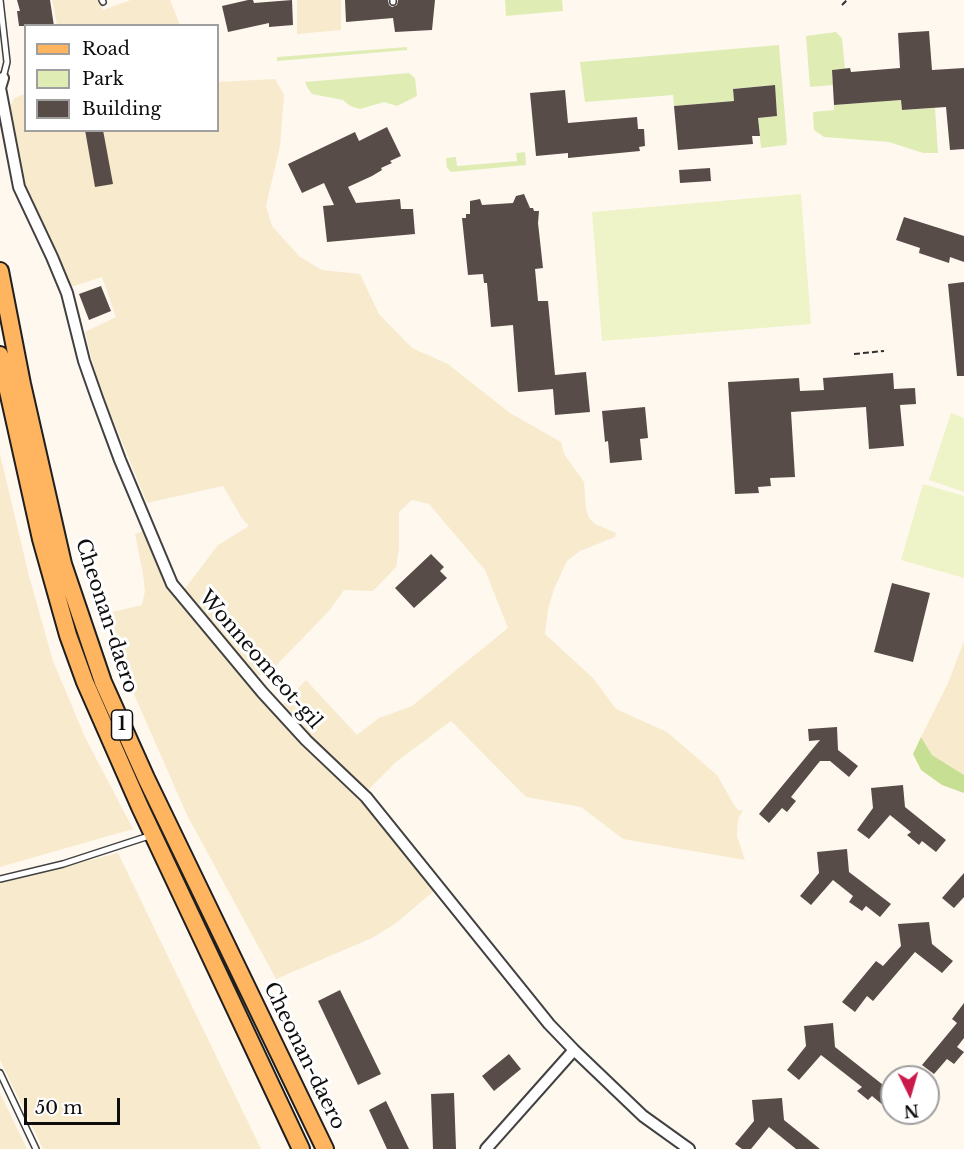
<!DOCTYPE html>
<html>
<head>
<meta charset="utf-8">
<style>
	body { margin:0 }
	#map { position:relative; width:964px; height:1149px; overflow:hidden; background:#fff8ef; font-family:"Libre Baskerville",serif }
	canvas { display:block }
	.legend { position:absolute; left:24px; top:24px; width:195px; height:108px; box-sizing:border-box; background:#fff; border:2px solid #9f9f9f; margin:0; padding:8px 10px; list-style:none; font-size:18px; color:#0e0e0e }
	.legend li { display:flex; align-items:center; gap:12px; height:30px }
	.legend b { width:30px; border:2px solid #9f9f9f }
	.north { position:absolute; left:880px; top:1065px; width:60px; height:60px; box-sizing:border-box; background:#fff; border:2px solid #9f9f9f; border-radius:50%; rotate:175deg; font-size:16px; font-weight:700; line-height:24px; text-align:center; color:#0e0e0e }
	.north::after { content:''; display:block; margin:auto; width:21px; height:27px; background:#ca1a49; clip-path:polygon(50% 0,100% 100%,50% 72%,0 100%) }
	.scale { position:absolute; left:24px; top:1098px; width:96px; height:27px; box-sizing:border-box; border:3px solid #0e0e0e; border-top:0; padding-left:8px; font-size:18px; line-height:21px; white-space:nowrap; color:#0e0e0e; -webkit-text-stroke:4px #fff; paint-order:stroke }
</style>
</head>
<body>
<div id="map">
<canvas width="964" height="1149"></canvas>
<ul class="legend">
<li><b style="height:8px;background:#ffb55f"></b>Road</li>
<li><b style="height:16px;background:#dfedb5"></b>Park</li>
<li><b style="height:16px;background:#584c49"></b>Building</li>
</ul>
<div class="north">N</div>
<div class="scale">50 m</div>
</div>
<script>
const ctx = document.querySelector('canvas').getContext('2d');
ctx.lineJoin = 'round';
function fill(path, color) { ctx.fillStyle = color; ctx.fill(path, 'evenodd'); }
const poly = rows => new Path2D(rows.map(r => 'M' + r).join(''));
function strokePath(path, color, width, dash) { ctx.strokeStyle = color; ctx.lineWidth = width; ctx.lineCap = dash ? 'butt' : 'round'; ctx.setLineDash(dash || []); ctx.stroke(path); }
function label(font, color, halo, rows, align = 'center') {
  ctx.font = font + ' "Libre Baskerville",serif'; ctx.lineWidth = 6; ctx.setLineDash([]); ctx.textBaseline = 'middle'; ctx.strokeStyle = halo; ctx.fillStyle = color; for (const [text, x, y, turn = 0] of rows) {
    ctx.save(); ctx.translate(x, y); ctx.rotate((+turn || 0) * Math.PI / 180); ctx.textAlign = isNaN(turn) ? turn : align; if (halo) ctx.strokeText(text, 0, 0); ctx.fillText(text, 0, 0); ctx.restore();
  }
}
fill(poly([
	[52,0,99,0,103,10,131,0,170,0,180,25,57,25],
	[297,0,341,0,341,30,297,34],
	[275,79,284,95,280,146,266,206,272,226,300,257,322,270,360,274,379,314,412,348,448,364,510,413,561,442,564,454,584,482,586,509,589,518,595,524,616,533,615,537,580,551,567,561,554,589,548,609,545,634,593,678,616,709,667,732,717,775,734,805,739,811,743,810,738,819,737,836,745,860,623,839,581,807,526,797,451,721,396,762,368,790,331,757,282,705,306,680,357,735,379,718,412,706,508,628,485,570,429,504,412,500,399,512,399,548,396,567,373,591,344,590,329,611,267,675,252,675,183,591,218,545,249,526,241,517,223,486,147,503,98,383,85,332,116,317,102,277,68,288,21,183,10,106,14,98,25,94,26,130,218,130,218,82],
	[0,454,29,576,53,661,85,737,133,829,0,867],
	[145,530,170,588,288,728,372,811,435,890,395,924,372,938,276,979,187,815,126,676,109,613,142,605,145,591,143,574,135,534],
	[964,641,964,775,932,755,921,737,948,683],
	[118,853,261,1149,43,1149,0,1060,0,883],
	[0,1093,27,1149,0,1149]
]), '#f8eacc');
fill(poly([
	[505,0,562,0,563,11,506,16],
	[836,32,842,38,845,69,832,70,833,85,810,87,806,36],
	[779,45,787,141,786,145,761,148,758,118,777,116,774,85,733,89,734,101,674,106,673,95,585,102,580,62],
	[407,47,407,50,277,61,277,57],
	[409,73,415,78,417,96,397,106,384,102,360,109,350,106,343,100,312,94,307,87,305,82],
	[901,100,902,110,935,108,938,153,923,153,889,142,824,137,814,130,813,112,834,110,834,105],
	[525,152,526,165,451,172,447,168,446,158,456,157,457,166,517,161,516,153]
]), '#dfedb5');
fill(poly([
	[921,737,932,755,964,775,964,793,942,785,921,770,913,754]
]), '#c6df93');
fill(poly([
	[801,194,811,324,602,341,592,212],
	[951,413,964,418,964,492,929,480],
	[923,484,964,496,964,578,901,560]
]), '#eef4c8');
fill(poly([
	[17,0,50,0,54,26,19,26,17,11,20,11],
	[248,0,253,0,254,3,292,0,293,25,269,27,269,23,228,32,222,6],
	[345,0,388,0,389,5,392,7,397,5,398,0,435,0,432,30,395,32,393,18,346,22],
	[929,31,932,70,964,68,964,149,950,150,946,107,902,110,901,100,834,105,832,70,850,68,851,72,900,68,898,33],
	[775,85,777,116,758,118,760,136,752,136,753,144,678,150,674,106,734,101,733,89],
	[565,90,568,123,637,117,638,129,644,129,645,146,639,147,640,151,568,158,568,153,536,156,530,93],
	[387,127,401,156,390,161,392,163,381,168,382,170,372,176,348,187,356,203,400,199,401,209,413,209,415,234,327,242,323,206,334,205,324,183,302,193,288,164,355,132,359,141],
	[85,130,103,130,113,184,95,187],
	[710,168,711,181,680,183,679,170],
	[524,194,530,208,533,208,534,211,539,211,538,223,543,268,535,269,538,301,548,301,555,375,586,372,590,412,555,415,553,389,518,392,513,325,491,327,487,283,484,283,483,274,468,275,462,218,466,218,466,214,470,214,470,201,480,199,482,205,513,203,516,196],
	[904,217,964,236,964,262,950,257,949,263,919,253,920,248,896,240],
	[964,282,964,376,957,376,948,284],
	[101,286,111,311,89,320,79,294],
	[893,373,894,389,915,388,916,404,900,405,904,446,869,449,866,407,791,412,795,477,770,478,771,486,758,487,759,493,735,494,728,382,799,378,800,391,824,390,823,378],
	[645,407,648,438,640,439,642,460,610,463,608,441,605,442,602,411],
	[431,554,444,567,440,571,447,578,414,608,395,588],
	[892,583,930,593,913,662,874,652],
	[837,727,838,750,858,766,849,777,830,761,820,761,791,797,796,801,787,812,782,808,769,823,759,814,820,740,809,741,808,729],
	[903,785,905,807,946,840,936,852,922,841,919,845,907,835,911,832,890,815,869,839,857,830,873,808,871,788],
	[847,849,849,872,891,904,880,917,866,906,862,911,849,902,853,896,833,880,811,905,800,896,819,873,817,852],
	[964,873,964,897,954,908,942,898],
	[929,922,932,944,953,961,942,973,915,952,873,1001,867,996,855,1012,842,1002,876,961,883,966,901,946,898,924],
	[340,990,381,1074,358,1085,318,1001],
	[964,1003,964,1038,957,1047,964,1052,954,1064,947,1059,934,1074,922,1065,957,1023,952,1019],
	[833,1023,835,1047,892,1092,892,1096,884,1106,872,1096,868,1100,857,1091,862,1087,821,1055,799,1080,787,1070,806,1046,804,1026],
	[509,1054,521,1069,494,1091,482,1076],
	[454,1093,456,1149,433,1149,431,1094],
	[782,1098,784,1120,820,1149,796,1149,769,1127,751,1149,742,1149,735,1144,754,1121,752,1100],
	[386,1101,409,1149,387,1149,369,1110]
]), '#584c49');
const lane = poly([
	[0,0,7,62,3,78],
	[102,0,103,2],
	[393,0,393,2],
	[0,879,63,864,152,835],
	[0,1073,36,1149]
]);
const street = poly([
	[3,78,0,88,19,187,52,257,67,293,84,361,97,398,120,460,172,584,262,692,306,740,366,797,549,1024,574,1050,643,1116,689,1149],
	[486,1149,574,1050]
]);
const primary = poly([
	[0,271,22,384,63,564,103,682,146,778,325,1149],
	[0,355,41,539,68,635,85,682,140,807,301,1149]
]);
strokePath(lane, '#414141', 8);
strokePath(street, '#414141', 14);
strokePath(primary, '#1f1f1f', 20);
strokePath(poly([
	[842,5,847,0],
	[854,354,884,351]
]), '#303030', 2, [6, 3]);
strokePath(lane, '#fff', 5);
strokePath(street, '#fff', 10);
strokePath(primary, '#ffb55f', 16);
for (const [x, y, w] of [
	[122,725,21]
]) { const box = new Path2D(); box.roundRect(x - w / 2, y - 15, w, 30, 4.5); ctx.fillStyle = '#fff'; ctx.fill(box); strokePath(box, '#0e0e0e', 1.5); }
label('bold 18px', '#0e0e0e', null, [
	["1",122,725]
]);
label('20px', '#0e0e0e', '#fff', [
	["Cheonan-daero",106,616,72],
	["Wonneomeot-gil",260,660,49],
	["Cheonan-daero",304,1056,64]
]);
</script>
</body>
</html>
